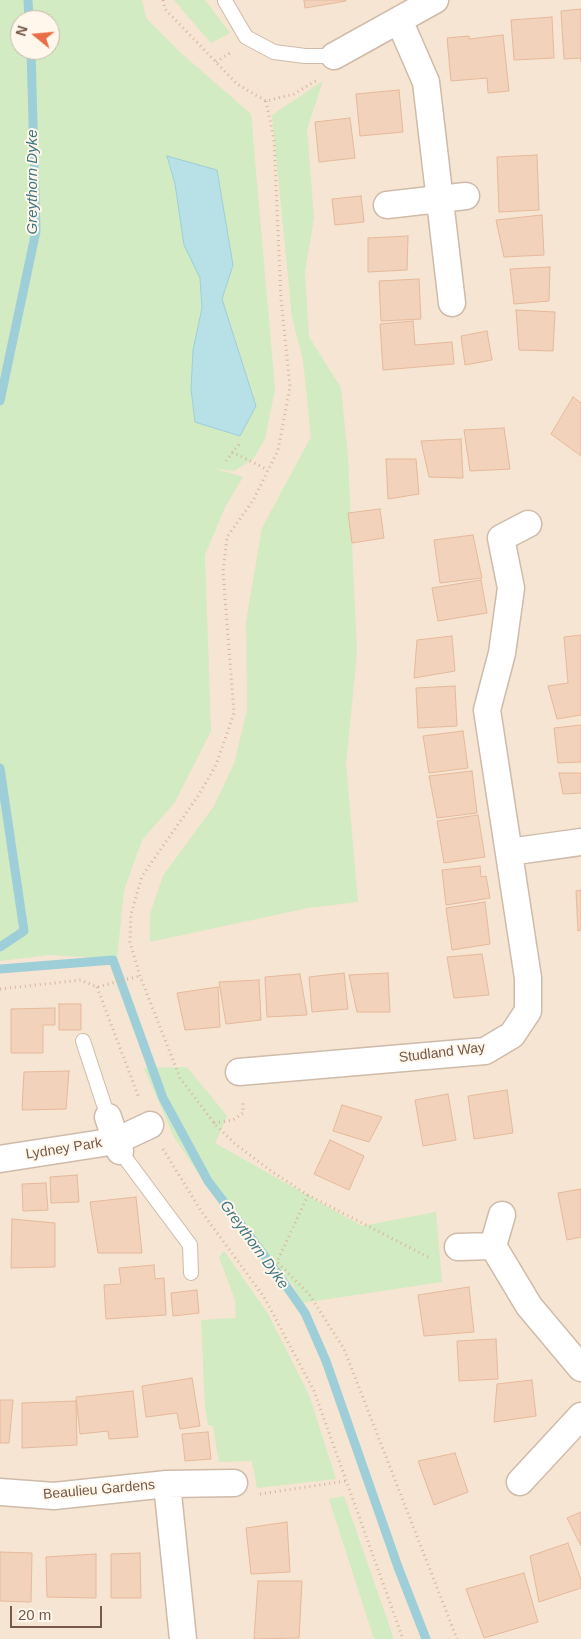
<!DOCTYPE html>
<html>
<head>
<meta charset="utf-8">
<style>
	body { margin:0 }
	#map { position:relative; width:581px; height:1639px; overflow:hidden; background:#fdf4e4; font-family:Arial,sans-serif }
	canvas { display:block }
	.north { position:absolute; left:10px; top:10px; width:50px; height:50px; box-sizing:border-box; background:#fff7eb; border:1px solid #c8b8aa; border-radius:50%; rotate:287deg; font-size:14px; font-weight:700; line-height:20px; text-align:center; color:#765a49 }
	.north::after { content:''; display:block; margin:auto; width:18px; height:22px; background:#ea6d46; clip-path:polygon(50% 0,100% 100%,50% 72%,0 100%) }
	.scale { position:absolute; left:10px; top:1606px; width:92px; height:22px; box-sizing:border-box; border:2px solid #765a49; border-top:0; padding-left:6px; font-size:15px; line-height:18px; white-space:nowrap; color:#765a49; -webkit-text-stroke:4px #fff7eb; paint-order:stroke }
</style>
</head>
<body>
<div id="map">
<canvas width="581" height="1639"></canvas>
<div class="north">N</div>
<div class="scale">20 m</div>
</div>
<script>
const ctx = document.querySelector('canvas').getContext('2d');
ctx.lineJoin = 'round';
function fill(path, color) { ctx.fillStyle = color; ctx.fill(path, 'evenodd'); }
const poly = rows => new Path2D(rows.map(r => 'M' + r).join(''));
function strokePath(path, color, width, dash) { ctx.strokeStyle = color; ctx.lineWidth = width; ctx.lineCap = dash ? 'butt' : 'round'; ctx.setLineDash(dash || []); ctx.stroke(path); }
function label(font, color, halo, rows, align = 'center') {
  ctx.font = font + ' Arial,sans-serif'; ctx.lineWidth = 4; ctx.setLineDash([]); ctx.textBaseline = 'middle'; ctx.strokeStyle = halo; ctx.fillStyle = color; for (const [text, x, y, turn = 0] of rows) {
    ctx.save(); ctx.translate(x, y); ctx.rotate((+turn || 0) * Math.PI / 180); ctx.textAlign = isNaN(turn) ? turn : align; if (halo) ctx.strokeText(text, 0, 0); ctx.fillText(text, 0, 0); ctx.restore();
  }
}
fill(poly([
	[0,0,581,0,581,1639,0,1639],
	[20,20,50,20,50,50,20,50]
]), '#f5e5d2');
fill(poly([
	[0,0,142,0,146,18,182,54,251,114,275,389,265,439,253,459,234,471,213,468,243,477,225,507,205,555,211,731,175,802,142,840,124,890,117,959,49,955,0,961],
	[20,20,50,20,50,50,20,50],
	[167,156,217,170,233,265,222,298,256,406,195,339,202,308,200,278],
	[174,0,205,0,230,33,211,43],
	[323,81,307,129,314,218,305,271,309,337,341,388,348,458,357,652,346,764,358,902,308,908,150,942,150,914,163,876,214,806,234,764,247,710,246,622,262,528,311,437,303,360,292,317,272,115],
	[187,1067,227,1116,215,1143,362,1226,436,1212,442,1282,302,1303,293,1285,221,1207,174,1137,144,1068],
	[224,1251,268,1314,309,1395,336,1479,257,1488,252,1461,219,1462,213,1426,208,1425,205,1407,201,1320,236,1318,235,1300,219,1257],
	[344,1496,394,1639,374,1639,329,1499]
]), '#d2ebc2');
const water = poly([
	[167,156,217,170,233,265,222,299,256,406,240,436,195,422,191,389,193,350,202,308,200,278,184,245,175,184,167,156]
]);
fill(water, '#b8e0e7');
strokePath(water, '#9ecfd9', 1);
strokePath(poly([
	[28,0,29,20],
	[0,401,36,231,31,50],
	[0,768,24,931,0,947],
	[0,969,113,960,163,1098,208,1181,273,1267,305,1313,326,1361,398,1567,426,1639]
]), '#9ecfd9', 9);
const building = poly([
	[304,0,346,0,346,1,305,8,304,0],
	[581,9,581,62,581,58,564,59,561,11,581,9],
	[552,17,554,58,514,60,511,20,552,17],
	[503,35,509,91,488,93,487,78,451,81,447,38,469,36,469,39,503,35],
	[399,90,403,132,360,136,356,94,399,90],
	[350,118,355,158,319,162,315,122,350,118],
	[537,155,539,210,499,212,497,157,537,155],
	[361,196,364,222,335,225,332,199,361,196],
	[542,215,544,255,504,257,496,220,542,215],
	[408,236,407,270,368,272,368,238,408,236],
	[550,267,549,301,514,304,510,269,550,267],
	[419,279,421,319,381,321,379,281,419,279],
	[516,310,555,312,553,351,519,350,516,310],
	[413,321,415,345,452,342,454,364,383,370,380,324,413,321],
	[487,331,492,360,465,365,461,336,487,331],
	[573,397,581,403,581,456,551,434,573,397],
	[504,428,510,469,470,471,464,430,504,428],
	[461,439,463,478,429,477,421,441,461,439],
	[386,459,416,459,419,494,388,499,386,459],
	[380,509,384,538,352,543,348,513,380,509],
	[473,535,482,578,440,583,434,540,473,535],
	[481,580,487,613,438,621,432,588,481,580],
	[581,635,581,715,557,719,548,686,568,683,564,637,581,635],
	[452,636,455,671,414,678,417,640,452,636],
	[455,686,457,726,418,728,416,688,455,686],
	[581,725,581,762,558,763,554,728,581,725],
	[463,731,468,768,429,773,423,736,463,731],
	[472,771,477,813,437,818,429,776,472,771],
	[559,773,581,773,581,793,563,794,559,773],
	[478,815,485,857,444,863,437,821,478,815],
	[480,866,481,877,486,876,490,898,446,905,442,870,480,866],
	[581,890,581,930,578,931,576,891,581,890],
	[485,902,490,944,452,950,446,908,485,902],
	[482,954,489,995,454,998,447,957,482,954],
	[344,973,348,1009,312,1012,309,977,344,973],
	[388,973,390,1012,357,1012,349,975,388,973],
	[300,974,307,1015,267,1017,265,977,300,974],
	[259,980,261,1020,226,1024,219,982,259,980],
	[218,987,220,1027,185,1030,177,993,218,987],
	[59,1004,81,1004,81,1030,59,1030,59,1004],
	[55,1008,55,1025,43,1025,43,1053,11,1053,11,1009,55,1008],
	[69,1071,66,1109,22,1110,24,1072,69,1071],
	[507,1090,513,1133,474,1139,468,1096,507,1090],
	[448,1094,456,1140,423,1146,415,1100,448,1094],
	[342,1105,382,1117,369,1142,333,1131,342,1105],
	[330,1140,364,1156,349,1190,314,1174,330,1140],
	[77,1175,79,1202,51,1203,50,1177,77,1175],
	[46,1183,48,1210,23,1211,22,1184,46,1183],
	[581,1189,581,1237,567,1240,558,1193,581,1189],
	[136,1197,142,1253,98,1253,90,1202,136,1197],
	[12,1219,55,1223,55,1267,11,1268,12,1219],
	[154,1265,155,1279,164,1278,166,1315,106,1319,104,1285,121,1284,119,1268,154,1265],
	[469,1287,474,1332,424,1336,418,1295,469,1287],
	[197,1290,199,1313,173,1316,171,1293,197,1290],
	[496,1339,498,1379,459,1381,457,1341,496,1339],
	[192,1378,200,1426,180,1429,177,1413,146,1417,142,1386,192,1378],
	[532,1380,536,1416,494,1422,497,1384,532,1380],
	[133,1391,138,1437,109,1439,108,1431,80,1434,76,1397,133,1391],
	[0,1400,13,1400,9,1443,0,1443,0,1400],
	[76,1401,77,1445,22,1448,22,1403,76,1401],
	[208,1432,211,1459,185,1461,182,1434,208,1432],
	[455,1453,468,1492,434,1505,418,1461,455,1453],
	[581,1512,581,1546,567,1518,581,1512],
	[287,1522,290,1572,251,1574,246,1528,287,1522],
	[568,1543,581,1580,581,1588,539,1602,530,1556,568,1543],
	[0,1552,32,1553,31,1602,0,1601,0,1552],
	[140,1553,141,1598,111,1598,111,1554,140,1553],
	[96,1554,96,1598,47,1597,46,1557,96,1554],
	[524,1573,538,1622,484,1638,466,1589,524,1573],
	[258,1581,302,1581,299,1638,254,1639,258,1581]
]);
fill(building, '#f3d2bb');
strokePath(building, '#e6b99b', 1);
const service = poly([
	[225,1,246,37,274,52,305,56,334,56],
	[83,1041,108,1117],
	[120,1151,190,1245,191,1273]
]);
const minor = poly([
	[399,20,426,82,452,303],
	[334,56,435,0],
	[387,205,466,196],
	[509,852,581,842],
	[239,1072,485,1051,512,1035,528,1011,528,978,487,710,502,653,511,588,501,538,528,524],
	[108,1117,116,1141,150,1125],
	[0,1159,116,1141,120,1151],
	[502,1215,493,1246,529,1306,581,1368],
	[458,1247,493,1246],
	[520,1482,581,1416],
	[167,1484,183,1639],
	[0,1492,54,1496,167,1484,234,1483]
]);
strokePath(service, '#cfbbaa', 16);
strokePath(minor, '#cfbbaa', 29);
strokePath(poly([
	[163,0,165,9,237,84,266,101,294,94,317,80],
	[216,62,230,53],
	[266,101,274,140,281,299,290,387,278,450,254,499,227,537,223,572,234,713,216,765,198,796,142,876,131,914,130,942,140,976,180,1078,214,1123,235,1144,271,1171,308,1195,430,1258],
	[232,452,268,470],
	[226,461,240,443],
	[97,987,139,1098],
	[0,989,81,980,97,987,140,976],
	[214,1123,233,1120,243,1113,243,1101],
	[163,1149,201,1211,264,1297,314,1391,403,1639],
	[308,1195,277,1262,309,1294,344,1349,457,1639],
	[260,1494,346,1481]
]), '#d8b59e', 3, [1, 4]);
strokePath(service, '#fff', 14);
strokePath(minor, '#fff', 26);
label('14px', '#765a49', '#fff7eb', [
	["Studland Way",442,1053,-7],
	["Lydney Park",64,1149,-9],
	["Beaulieu Gardens",99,1490,-5]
]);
label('italic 15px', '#3f7783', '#fff7eb', [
	["Greythorn Dyke",33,182,-90],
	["Greythorn Dyke",254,1245,54]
]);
</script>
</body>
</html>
